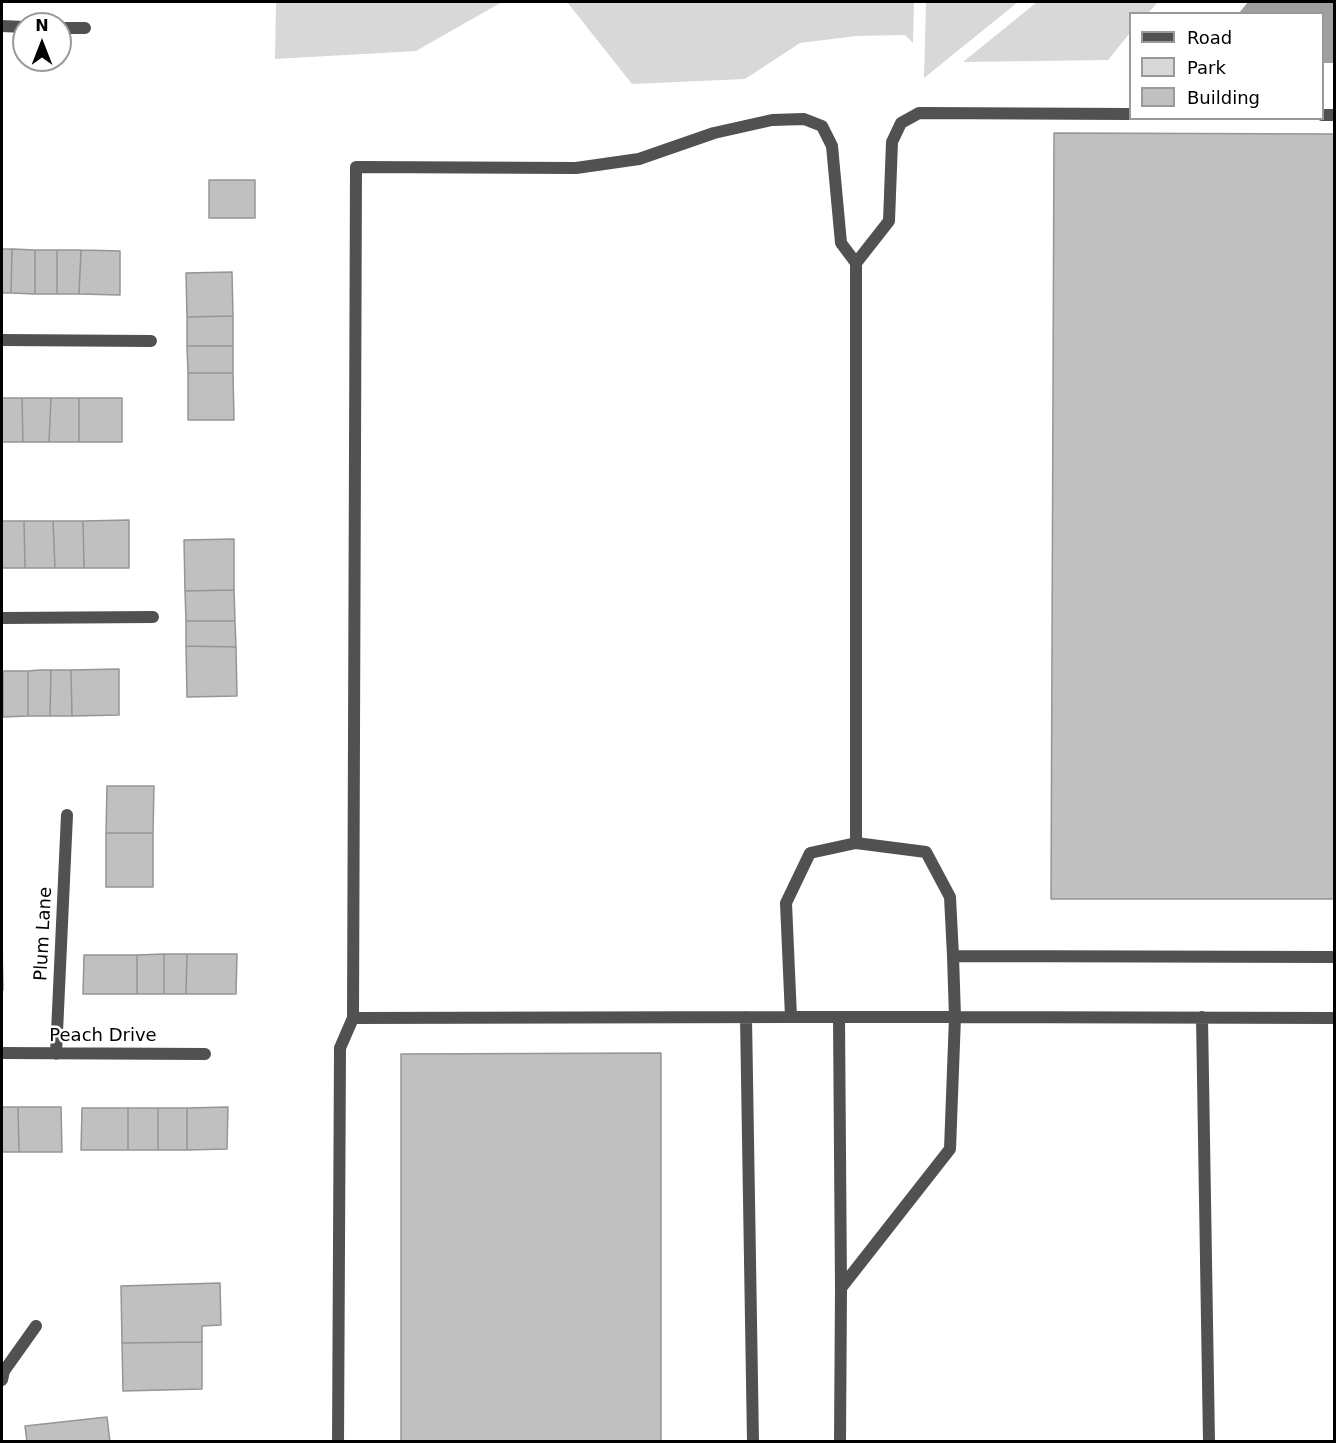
<!DOCTYPE html>
<html>
<head>
<meta charset="utf-8">
<style>
	body { margin:0 }
	#map { position:relative; width:1336px; height:1443px; overflow:hidden; background:#fff; font-family:"DejaVu Sans",sans-serif }
	canvas { display:block }
	.frame { position:absolute; inset:0; border:3px solid #000; pointer-events:none }
	.legend { position:absolute; left:1129px; top:12px; width:195px; height:108px; box-sizing:border-box; background:#fff; border:2px solid #999; margin:0; padding:8px 10px; list-style:none; font-size:18px; color:#000 }
	.legend li { display:flex; align-items:center; gap:12px; height:30px }
	.legend b { width:30px; border:2px solid #999 }
	.north { position:absolute; left:12px; top:12px; width:60px; height:60px; box-sizing:border-box; background:#fff; border:2px solid #999; border-radius:50%; rotate:0deg; font-size:16px; font-weight:700; line-height:24px; text-align:center; color:#000 }
	.north::after { content:''; display:block; margin:auto; width:21px; height:27px; background:#000; clip-path:polygon(50% 0,100% 100%,50% 72%,0 100%) }
</style>
</head>
<body>
<div id="map">
<canvas width="1336" height="1443"></canvas>
<div class="frame"></div>
<ul class="legend">
<li><b style="height:8px;background:#515151"></b>Road</li>
<li><b style="height:16px;background:#d8d8d8"></b>Park</li>
<li><b style="height:16px;background:#c0c0c0"></b>Building</li>
</ul>
<div class="north">N</div>
</div>
<script>
const ctx = document.querySelector('canvas').getContext('2d');
ctx.lineJoin = 'round';
function fill(path, color) { ctx.fillStyle = color; ctx.fill(path, 'evenodd'); }
const poly = rows => new Path2D(rows.map(r => 'M' + r).join(''));
function strokePath(path, color, width, dash) { ctx.strokeStyle = color; ctx.lineWidth = width; ctx.lineCap = dash ? 'butt' : 'round'; ctx.setLineDash(dash || []); ctx.stroke(path); }
function label(font, color, halo, rows, align = 'center') {
  ctx.font = font + ' "DejaVu Sans",sans-serif'; ctx.lineWidth = 5; ctx.setLineDash([]); ctx.textBaseline = 'middle'; ctx.strokeStyle = halo; ctx.fillStyle = color; for (const [text, x, y, turn = 0] of rows) {
    ctx.save(); ctx.translate(x, y); ctx.rotate((+turn || 0) * Math.PI / 180); ctx.textAlign = isNaN(turn) ? turn : align; if (halo) ctx.strokeText(text, 0, 0); ctx.fillText(text, 0, 0); ctx.restore();
  }
}
fill(poly([
	[276,2,502,2,416,51,275,59],
	[567,2,914,2,913,43,905,35,856,36,800,43,745,79,632,84],
	[926,2,1018,2,924,78],
	[1037,2,1158,2,1148,13,1130,14,1130,33,1108,60,963,62]
]), '#d8d8d8');
fill(poly([
	[1248,2,1334,2,1334,63,1323,63,1322,14,1239,13]
]), '#9f9f9f');
const building = poly([
	[1054,133,1334,134,1334,899,1051,899,1054,133],
	[209,180,255,180,255,218,209,218,209,180],
	[2,249,12,249,11,293,2,293,2,249],
	[12,249,35,250,35,294,11,293,12,249],
	[35,250,57,250,57,294,35,294,35,250],
	[57,250,81,250,79,294,57,294,57,250],
	[81,250,120,251,120,295,79,294,81,250],
	[232,272,233,316,187,317,186,273,232,272],
	[233,316,233,346,187,346,187,317,233,316],
	[187,346,233,346,233,373,188,373,187,346],
	[188,373,233,373,234,420,188,420,188,373],
	[2,398,22,398,23,442,2,442,2,398],
	[22,398,51,398,49,442,23,442,22,398],
	[51,398,79,398,79,442,49,442,51,398],
	[79,398,122,398,122,442,79,442,79,398],
	[129,520,129,568,84,568,83,521,129,520],
	[2,521,24,521,25,568,2,568,2,521],
	[24,521,53,521,55,568,25,568,24,521],
	[53,521,83,521,84,568,55,568,53,521],
	[234,539,234,590,185,591,184,540,234,539],
	[234,590,235,621,186,621,185,591,234,590],
	[186,621,235,621,236,647,186,646,186,621],
	[186,646,236,647,237,696,187,697,186,646],
	[119,669,119,715,72,716,71,670,119,669],
	[40,670,51,670,50,716,28,716,28,671,40,670],
	[51,670,71,670,72,716,50,716,51,670],
	[2,671,3,671,3,717,2,717,2,671],
	[3,671,28,671,28,716,3,717,3,671],
	[107,786,154,786,153,833,106,833,107,786],
	[106,833,153,833,153,887,106,887,106,833],
	[2,942,3,990,2,990,2,942],
	[164,954,187,954,186,994,164,994,164,954],
	[164,954,164,994,137,994,137,955,164,954],
	[187,954,237,954,236,994,186,994,187,954],
	[84,955,137,955,137,994,83,994,84,955],
	[661,1053,661,1442,401,1442,401,1054,661,1053],
	[2,1107,18,1107,19,1152,2,1152,2,1107],
	[18,1107,61,1107,62,1152,19,1152,18,1107],
	[228,1107,227,1149,187,1150,187,1108,228,1107],
	[82,1108,128,1108,128,1150,81,1150,82,1108],
	[128,1108,158,1108,158,1150,128,1150,128,1108],
	[158,1108,187,1108,187,1150,158,1150,158,1108],
	[220,1283,221,1325,202,1326,202,1342,122,1343,121,1286,220,1283],
	[202,1342,202,1389,123,1391,122,1343,202,1342],
	[107,1417,110,1442,27,1442,25,1426,107,1417]
]);
fill(building, '#c0c0c0');
strokePath(building, '#959595', 1.5);
strokePath(poly([
	[2,26,24,27],
	[60,28,85,28],
	[1322,115,1334,115],
	[856,843,856,263,889,221,892,142,901,123,919,113,1130,114],
	[953,956,955,1017,791,1017,786,903,810,853,856,843,926,852,950,897,953,956,1334,957],
	[746,1017,753,1442],
	[839,1017,841,1288,950,1149,955,1017,1334,1018],
	[1202,1017,1209,1442],
	[353,1018,356,167,576,168,639,159,714,133,772,120,804,119,822,126,832,146,841,243,856,263],
	[338,1442,340,1048,353,1018,791,1017],
	[840,1442,841,1288]
]), '#515151', 12);
strokePath(poly([
	[2,340,151,341],
	[2,618,153,617],
	[2,1053,205,1054],
	[56,1054,67,815],
	[2,1380,4,1371,36,1326]
]), '#515151', 12);
label('18px', '#000', '#fff', [
	["Plum Lane",44,934,-87],
	["Peach Drive",103,1036]
]);
</script>
</body>
</html>
